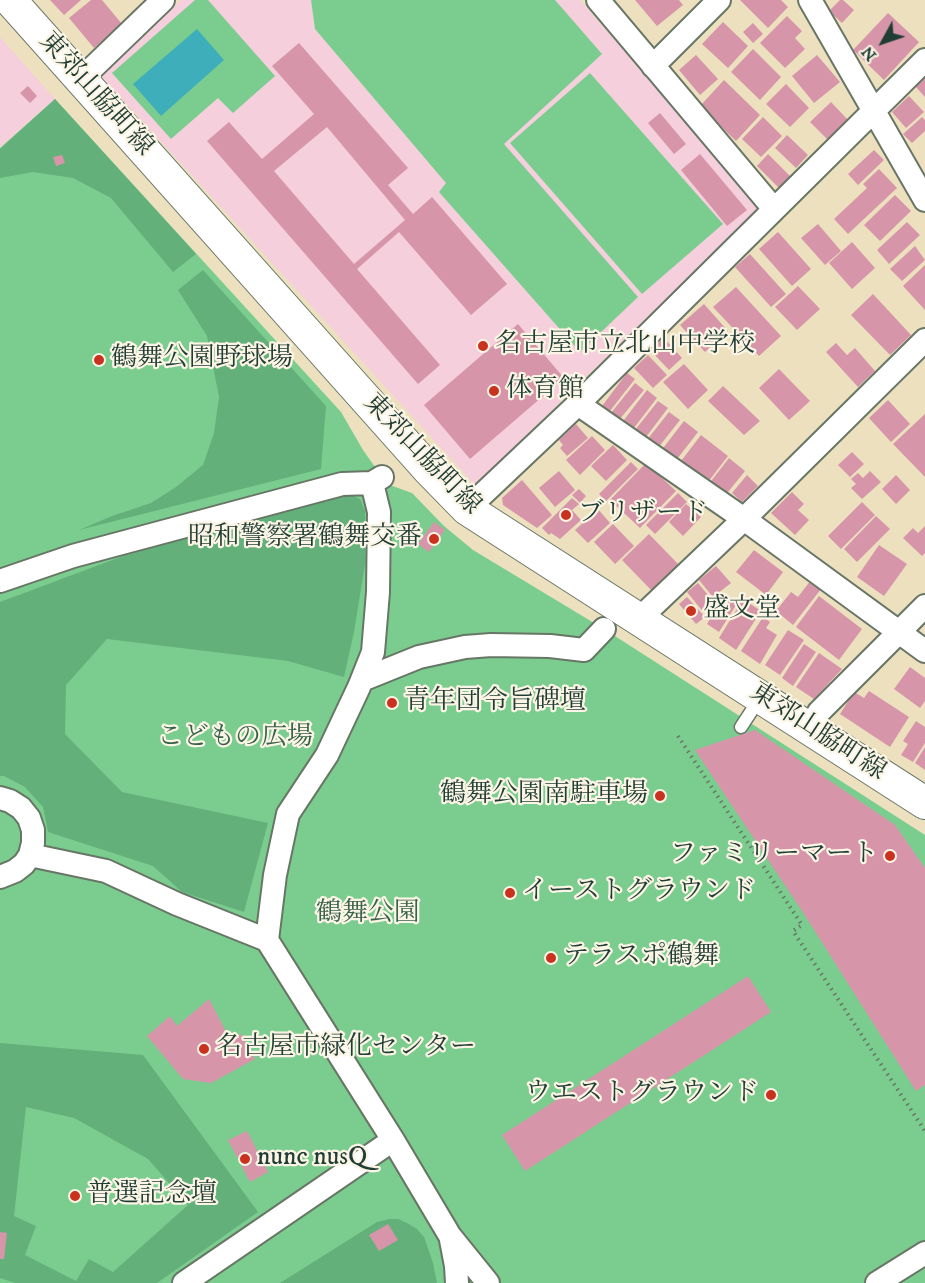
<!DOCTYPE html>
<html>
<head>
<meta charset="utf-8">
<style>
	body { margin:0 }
	#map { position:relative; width:925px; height:1283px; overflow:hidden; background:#ece0bf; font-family:"IM FELL DW Pica",serif }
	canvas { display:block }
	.north { position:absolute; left:853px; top:12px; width:60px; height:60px; -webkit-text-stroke:4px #fcf5e5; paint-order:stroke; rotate:230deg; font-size:16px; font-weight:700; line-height:24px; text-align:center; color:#1f3d34 }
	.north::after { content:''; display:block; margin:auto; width:21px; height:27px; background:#1f3d34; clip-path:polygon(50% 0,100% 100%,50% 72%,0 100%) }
</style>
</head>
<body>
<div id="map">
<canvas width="925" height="1283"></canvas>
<div class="north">N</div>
</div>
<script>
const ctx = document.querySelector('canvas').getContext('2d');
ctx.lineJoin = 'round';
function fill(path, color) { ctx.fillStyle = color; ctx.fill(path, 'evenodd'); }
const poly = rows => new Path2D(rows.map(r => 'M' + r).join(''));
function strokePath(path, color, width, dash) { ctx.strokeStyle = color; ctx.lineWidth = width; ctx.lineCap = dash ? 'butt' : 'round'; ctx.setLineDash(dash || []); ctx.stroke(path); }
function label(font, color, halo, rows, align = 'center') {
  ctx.font = font + ' "IM FELL DW Pica","Noto Serif JP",serif'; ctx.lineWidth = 4.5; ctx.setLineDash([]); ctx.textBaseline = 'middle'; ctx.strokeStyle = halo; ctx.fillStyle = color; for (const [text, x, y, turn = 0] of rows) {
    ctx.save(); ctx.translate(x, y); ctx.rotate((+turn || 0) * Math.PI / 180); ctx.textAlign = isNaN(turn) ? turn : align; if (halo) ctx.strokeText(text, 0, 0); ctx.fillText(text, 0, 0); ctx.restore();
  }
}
fill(poly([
	[181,0,580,0,760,207,475,485,101,76],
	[0,37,55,99,0,148]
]), '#f5cfdc');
fill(poly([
	[195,0,208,0,275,76,233,113,218,98,171,139,112,73],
	[311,0,555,0,602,54,504,144,638,297,580,352,439,192,446,183,315,29],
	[590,73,723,224,642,294,510,143],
	[55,99,341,412,363,450,387,484,412,493,444,526,473,550,604,629,925,835,925,1283,0,1283,0,148]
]), '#7bcd8f');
fill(poly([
	[55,99,196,254,173,272,111,198,73,178,33,172,0,178,0,149],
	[203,270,326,406,321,469,79,530,112,516,151,503,176,487,203,465,214,433,219,397,207,336,178,290],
	[347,493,360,499,365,511,365,564,354,632,344,677,288,661,107,639,66,685,65,734,122,792,268,823,244,912,182,892,153,866,48,832,43,807,25,787,4,776,0,776,0,602,123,556],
	[0,1043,143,1055,258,1212,157,1283,15,1283,0,1278],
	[26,1107,74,1118,148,1159,188,1205,113,1272,89,1259,76,1281,25,1255,36,1226,14,1216],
	[389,1219,398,1219,407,1223,417,1229,424,1237,433,1263,437,1283,280,1283,377,1222]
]), '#64b07a');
fill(poly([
	[197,29,224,60,161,116,133,84]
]), '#3faebb');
fill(poly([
	[50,0,81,0,64,15],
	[91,0,102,0,122,24,94,48,69,18],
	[635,0,679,0,683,5,657,26],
	[740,0,781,0,788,7,768,28],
	[840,0,843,0,854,10,842,23,829,11],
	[888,13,919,42,884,80,853,50],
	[787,16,802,31,795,38,805,49,785,68,760,43],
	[723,22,748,46,728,68,702,44],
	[753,23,763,34,753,43,743,32],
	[299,43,408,168,388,185,413,214,432,197,507,284,471,315,399,232,357,269,440,365,418,384,207,141,229,122,262,159,314,114,272,66],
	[327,127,405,220,354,264,274,171],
	[753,49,781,77,760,100,731,72],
	[696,55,718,79,700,95,679,70],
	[817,55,840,82,814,103,792,76],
	[925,77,925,97,915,86],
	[724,80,760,115,736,141,700,106],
	[786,84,809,108,790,127,766,104],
	[28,86,37,96,30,103,20,93],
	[909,96,924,112,906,128,892,112],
	[831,102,848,120,827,139,810,122],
	[660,113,686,144,674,154,648,123],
	[763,117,782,136,761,157,742,139],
	[922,117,925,120,925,131,912,143,903,134],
	[787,135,808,155,796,168,775,148],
	[874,150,884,160,858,185,848,174],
	[700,154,747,210,727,226,681,170],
	[768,154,792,178,781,190,757,166],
	[62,155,65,163,56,166,53,157],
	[879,169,897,188,848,234,834,219,867,188,863,184],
	[895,195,911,211,880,241,864,225],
	[907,222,920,235,889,264,877,250],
	[818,224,841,251,825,265,801,238],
	[778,232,811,269,792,286,759,249],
	[852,242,875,268,852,289,829,263],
	[915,246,925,260,902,281,890,269],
	[750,254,786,294,771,307,735,267],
	[925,265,925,310,903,286],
	[798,286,820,309,797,330,775,307],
	[736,287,781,336,759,356,713,307],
	[873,294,911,335,890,355,851,315],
	[704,304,728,331,705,352,680,325],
	[518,324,564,378,470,459,424,405],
	[664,338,682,358,669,370,650,350],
	[836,343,847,355,855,348,875,371,858,387,826,352],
	[648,355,667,375,653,388,634,368],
	[684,364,708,390,688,409,663,382],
	[779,369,810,401,789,420,759,388],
	[627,373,635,379,606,416,599,410],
	[635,383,644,390,619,420,611,413],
	[723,386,760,421,744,435,708,401],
	[647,390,657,398,630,433,620,425],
	[888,400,910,424,891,442,869,418],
	[658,401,668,408,643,441,632,434],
	[669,412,680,420,654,453,643,445],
	[925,414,925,477,893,444],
	[684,421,698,432,671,467,657,456],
	[576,424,588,438,567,456,560,448,563,445,559,440],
	[701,435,728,456,705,486,678,465],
	[592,436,605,450,580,475,566,460],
	[613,445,627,460,606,481,591,466],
	[852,452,864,464,850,477,838,465],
	[729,458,745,471,724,497,708,485],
	[631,462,638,469,606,501,599,494],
	[646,463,676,491,640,528,610,500],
	[559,471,575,490,555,507,539,488],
	[870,471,881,482,862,499,851,488,856,484,851,479,858,473,863,478],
	[747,475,758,486,742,502,732,493],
	[896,475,910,490,896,504,882,489],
	[522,480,552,515,537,528,503,505,502,498],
	[579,489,586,496,580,503,572,495],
	[792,492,804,504,798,510,809,520,795,535,771,513],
	[678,493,687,502,655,534,646,525],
	[572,498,579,504,572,510,581,520,560,539,551,533,549,535,542,528],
	[862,502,875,515,841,549,828,536],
	[686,504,701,517,683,536,669,522],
	[598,509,610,523,588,543,575,530],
	[876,516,890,529,857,562,844,549],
	[434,522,445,530,429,552,418,544],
	[613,524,634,546,615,564,594,542],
	[925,526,925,553,922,556,903,538,913,528,918,533],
	[649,534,679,565,652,591,622,560],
	[879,545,907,564,884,596,857,577],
	[754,550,783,572,766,595,736,572],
	[716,566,731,583,713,597,699,580],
	[811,580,821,589,793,625,776,611,791,592,798,597],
	[698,583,713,601,709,605,711,607,704,613,687,592],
	[725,594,738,602,719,632,707,624],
	[819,596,862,629,839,660,796,627],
	[687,597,705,617,696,624,679,604],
	[743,599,761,611,736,650,719,638],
	[763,617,770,622,766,628,777,635,760,664,741,651],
	[788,630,804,640,780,675,765,665],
	[804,644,816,652,793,686,782,678],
	[819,653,842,669,814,699,796,687],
	[910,667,925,678,925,701,920,708,894,689],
	[869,691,909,717,890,747,840,714,854,692,864,698],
	[916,721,925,727,925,743,913,762,901,755,908,744,903,741],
	[755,730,895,825,925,868,925,1085,916,1091,804,914,695,750],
	[925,747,925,770,915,763],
	[748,976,771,1012,525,1171,502,1135],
	[209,999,230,1039,241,1034,255,1059,211,1083,183,1079,147,1036,170,1016,177,1026],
	[247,1131,268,1172,250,1182,228,1140],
	[388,1224,398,1240,379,1251,369,1235],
	[0,1232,7,1233,4,1259,0,1259]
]), '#d795a9');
const lane = poly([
	[741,727,760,698]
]);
const street = poly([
	[598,0,774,209],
	[810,0,925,200],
	[653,66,719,0],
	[81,79,163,0],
	[578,404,744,519,925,651],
	[467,509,578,404,925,60],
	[0,581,73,556,342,484,372,483,382,477],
	[639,619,744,519,925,340],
	[362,680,419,657,465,647,491,645,550,646,584,650,604,629],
	[809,728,819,712,925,606],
	[0,798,10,801,21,808,29,818,33,830,33,843,30,855,24,864,15,871,0,877],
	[30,855,106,871,177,904,267,940,393,1140,450,1236,488,1283],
	[267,940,275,875,288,814,327,755,359,687,373,652,378,592,379,512,372,483],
	[451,1240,456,1266,457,1283],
	[184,1283,393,1140],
	[877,1283,925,1253]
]);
const secondary = poly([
	[10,0,429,470,467,509,925,803]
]);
strokePath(lane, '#677665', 15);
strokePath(street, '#677665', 26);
strokePath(secondary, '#677665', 34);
strokePath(poly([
	[678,736,802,925,793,931,925,1131]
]), '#677665', 4, [1.5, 4.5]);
strokePath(lane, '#fff', 12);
strokePath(street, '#fff', 22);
strokePath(secondary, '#fff', 32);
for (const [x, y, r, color] of [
	[483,346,6,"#c8321e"],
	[99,360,6,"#c8321e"],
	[494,391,6,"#c8321e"],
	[566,515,6,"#c8321e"],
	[434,539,6,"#c8321e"],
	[691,611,6,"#c8321e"],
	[392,703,6,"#c8321e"],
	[660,796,6,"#c8321e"],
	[890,856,6,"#c8321e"],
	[510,893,6,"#c8321e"],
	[551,958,6,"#c8321e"],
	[204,1049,6,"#c8321e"],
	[771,1095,6,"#c8321e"],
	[245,1159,6,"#c8321e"],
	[75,1196,6,"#c8321e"]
]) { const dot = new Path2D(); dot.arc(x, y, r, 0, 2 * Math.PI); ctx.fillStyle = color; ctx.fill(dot); strokePath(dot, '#fcf5e5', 2); }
label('26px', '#1f3d34', '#fcf5e5', [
	["東郊山脇町線",95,95,48],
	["東郊山脇町線",421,455,46],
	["東郊山脇町線",817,733,33]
]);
label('26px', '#1f3d34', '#fcf5e5', [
	["名古屋市立北山中学校",495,346],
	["鶴舞公園野球場",111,360],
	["体育館",506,391],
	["ブリザード",578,515],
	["昭和警察署鶴舞交番",422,539,"right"],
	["盛文堂",703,611],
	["青年団令旨碑壇",404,703],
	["鶴舞公園南駐車場",648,796,"right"],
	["ファミリーマート",878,856,"right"],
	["イーストグラウンド",522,893],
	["テラスポ鶴舞",563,958],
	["名古屋市緑化センター",216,1049],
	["ウエストグラウンド",759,1095,"right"],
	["nunc nusQ",257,1159],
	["普選記念壇",87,1196]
], 'left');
label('26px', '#36614b', '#fcf5e5', [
	["こどもの広場",235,739],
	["鶴舞公園",368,915]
]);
</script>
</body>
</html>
